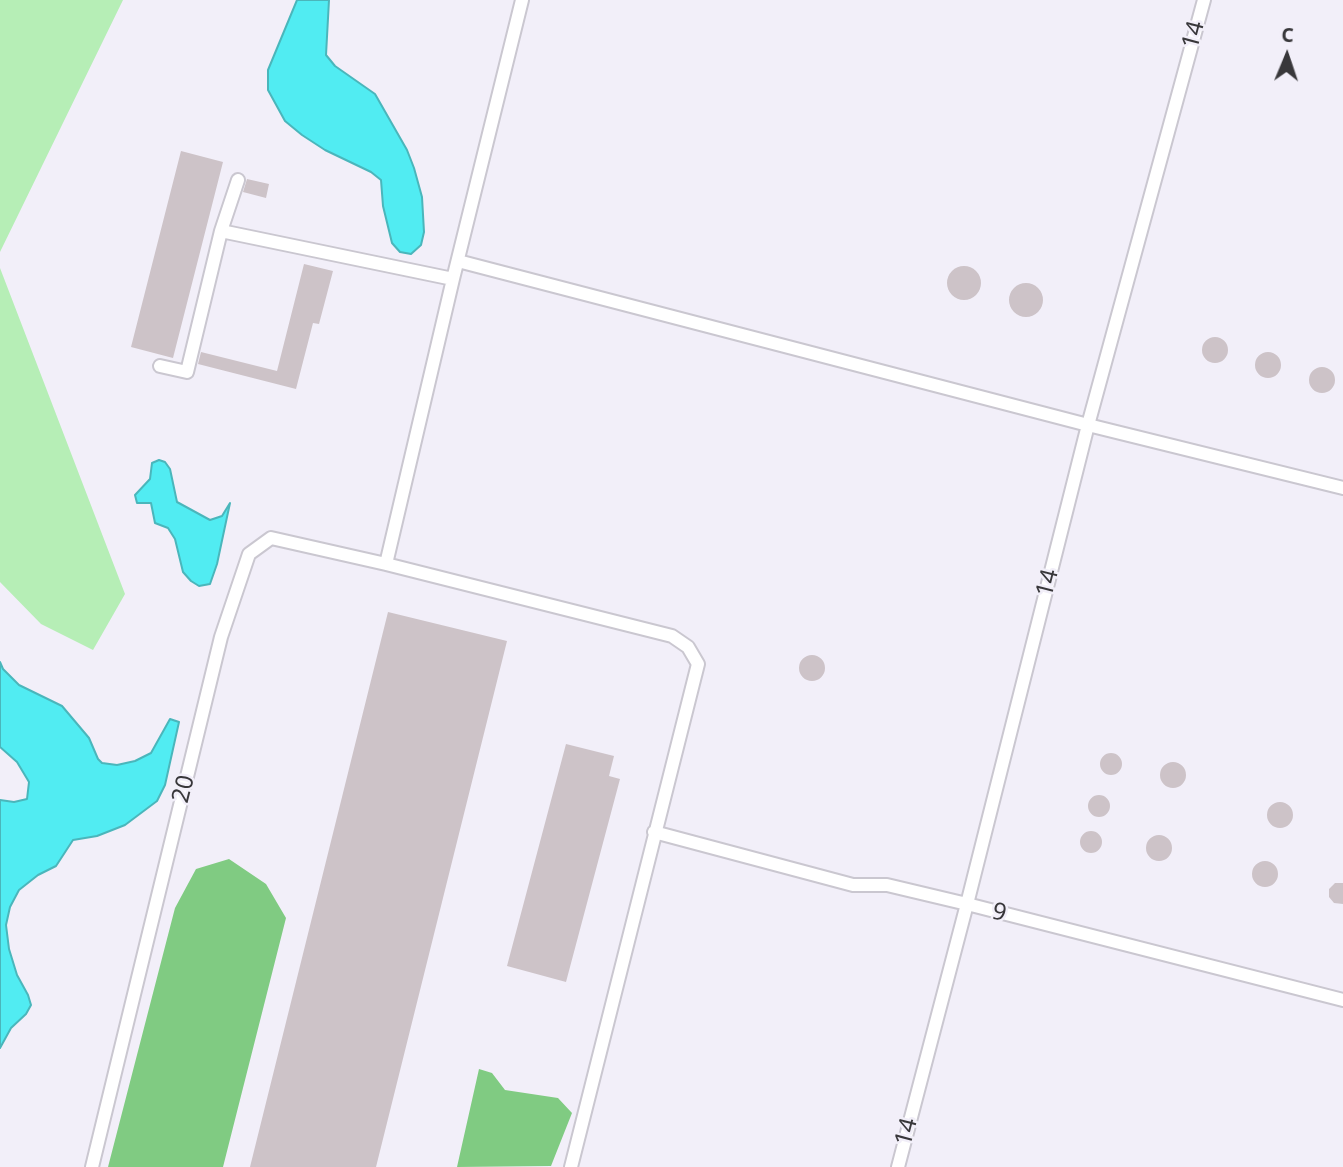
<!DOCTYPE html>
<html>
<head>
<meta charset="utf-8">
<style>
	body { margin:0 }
	#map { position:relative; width:1343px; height:1167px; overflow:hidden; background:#f2eff9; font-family:"Noto Sans",sans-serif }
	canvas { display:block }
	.north { position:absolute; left:1252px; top:21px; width:70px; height:70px; -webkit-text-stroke:5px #f2eff9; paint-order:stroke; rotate:2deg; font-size:19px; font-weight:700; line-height:28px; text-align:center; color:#38373a }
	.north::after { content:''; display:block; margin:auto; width:24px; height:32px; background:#38373a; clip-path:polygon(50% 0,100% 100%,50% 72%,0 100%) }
</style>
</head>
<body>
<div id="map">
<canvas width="1343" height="1167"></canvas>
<div class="north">С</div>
</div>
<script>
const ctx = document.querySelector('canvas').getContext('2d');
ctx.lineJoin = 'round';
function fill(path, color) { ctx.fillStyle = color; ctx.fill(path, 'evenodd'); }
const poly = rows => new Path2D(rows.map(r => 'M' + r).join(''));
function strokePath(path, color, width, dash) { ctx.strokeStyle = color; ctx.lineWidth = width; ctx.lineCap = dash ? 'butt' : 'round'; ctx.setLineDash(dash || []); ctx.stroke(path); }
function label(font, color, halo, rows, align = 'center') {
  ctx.font = font + ' "Noto Sans",sans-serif'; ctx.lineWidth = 5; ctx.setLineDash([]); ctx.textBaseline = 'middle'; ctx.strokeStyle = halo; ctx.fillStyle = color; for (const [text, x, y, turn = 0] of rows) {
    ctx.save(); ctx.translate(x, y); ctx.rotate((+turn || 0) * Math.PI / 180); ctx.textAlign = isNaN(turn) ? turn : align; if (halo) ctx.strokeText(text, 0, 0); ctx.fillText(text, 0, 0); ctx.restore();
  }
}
fill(poly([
	[0,0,123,0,0,252],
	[0,268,125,594,93,650,41,624,0,582]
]), '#b6eeb6');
fill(poly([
	[229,859,266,884,286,918,223,1167,108,1167,175,908,196,869],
	[479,1069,492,1073,505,1090,558,1098,572,1113,551,1166,457,1167]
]), '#80cb82');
const water = poly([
	[297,0,329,0,326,55,335,66,375,94,407,150,414,168,422,197,424,232,421,245,411,254,400,252,392,243,383,206,381,180,371,172,325,150,302,135,285,121,268,90,268,70,297,0],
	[159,460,165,462,170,469,177,502,210,520,222,516,230,503,217,564,210,584,199,586,191,581,183,572,175,539,168,528,155,523,151,503,137,503,135,495,150,479,152,463,159,460],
	[0,662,3,669,19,685,62,706,89,738,98,759,102,763,117,765,135,761,151,753,170,719,179,722,165,785,157,801,125,825,97,836,73,840,56,866,38,875,19,890,10,907,6,925,9,949,17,975,28,995,31,1005,26,1014,11,1028,0,1048,0,800,14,802,27,799,29,782,17,762,0,747,0,662]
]);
fill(water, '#51ecf2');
strokePath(water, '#4ab6bb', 2);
fill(poly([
	[181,151,223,162,173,358,131,347],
	[247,179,269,184,266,198,243,192],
	[304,264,333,271,319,324,313,323,296,389,198,364,201,352,277,371],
	'947 283a17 17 0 1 1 34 0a17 17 0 1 1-34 0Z',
	'1009 300a17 17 0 1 1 34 0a17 17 0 1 1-34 0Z',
	'1202 350a13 13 0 1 1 26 0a13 13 0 1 1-26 0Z',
	'1255 365a13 13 0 1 1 26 0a13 13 0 1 1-26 0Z',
	'1309 380a13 13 0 1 1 26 0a13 13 0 1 1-26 0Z',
	[388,612,507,641,376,1167,250,1167],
	'799 668a13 13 0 1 1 26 0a13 13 0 1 1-26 0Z',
	[566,744,614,756,609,776,620,779,566,982,507,966],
	'1100 764a11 11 0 1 1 22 0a11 11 0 1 1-22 0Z',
	'1160 775a13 13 0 1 1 26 0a13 13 0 1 1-26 0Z',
	'1088 806a11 11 0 1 1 22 0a11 11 0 1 1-22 0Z',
	'1267 815a13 13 0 1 1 26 0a13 13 0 1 1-26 0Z',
	'1080 842a11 11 0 1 1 22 0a11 11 0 1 1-22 0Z',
	'1146 848a13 13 0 1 1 26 0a13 13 0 1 1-26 0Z',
	'1252 874a13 13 0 1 1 26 0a13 13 0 1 1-26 0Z',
	[1335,883,1343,883,1343,904,1334,903,1329,897,1329,889]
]), '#cdc3c8');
const minor = poly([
	[221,231,453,279],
	[458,261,1088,425,1343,488],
	[160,366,187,372,221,231,238,180],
	[386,564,453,279,522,0],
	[654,832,853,885,887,885,967,904,1343,1000],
	[92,1167,221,637,249,554,271,538,386,564,672,636,688,647,698,664,571,1167],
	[898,1167,967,904,1088,425,1204,0]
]);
strokePath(minor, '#cac7d0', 16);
strokePath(minor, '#fff', 12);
label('24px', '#38373a', '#f2eff9', [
	["14",1194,35,-75],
	["14",1048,583,-76],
	["20",184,789,-76],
	["9",999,913,14],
	["14",907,1132,-75]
]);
</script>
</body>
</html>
